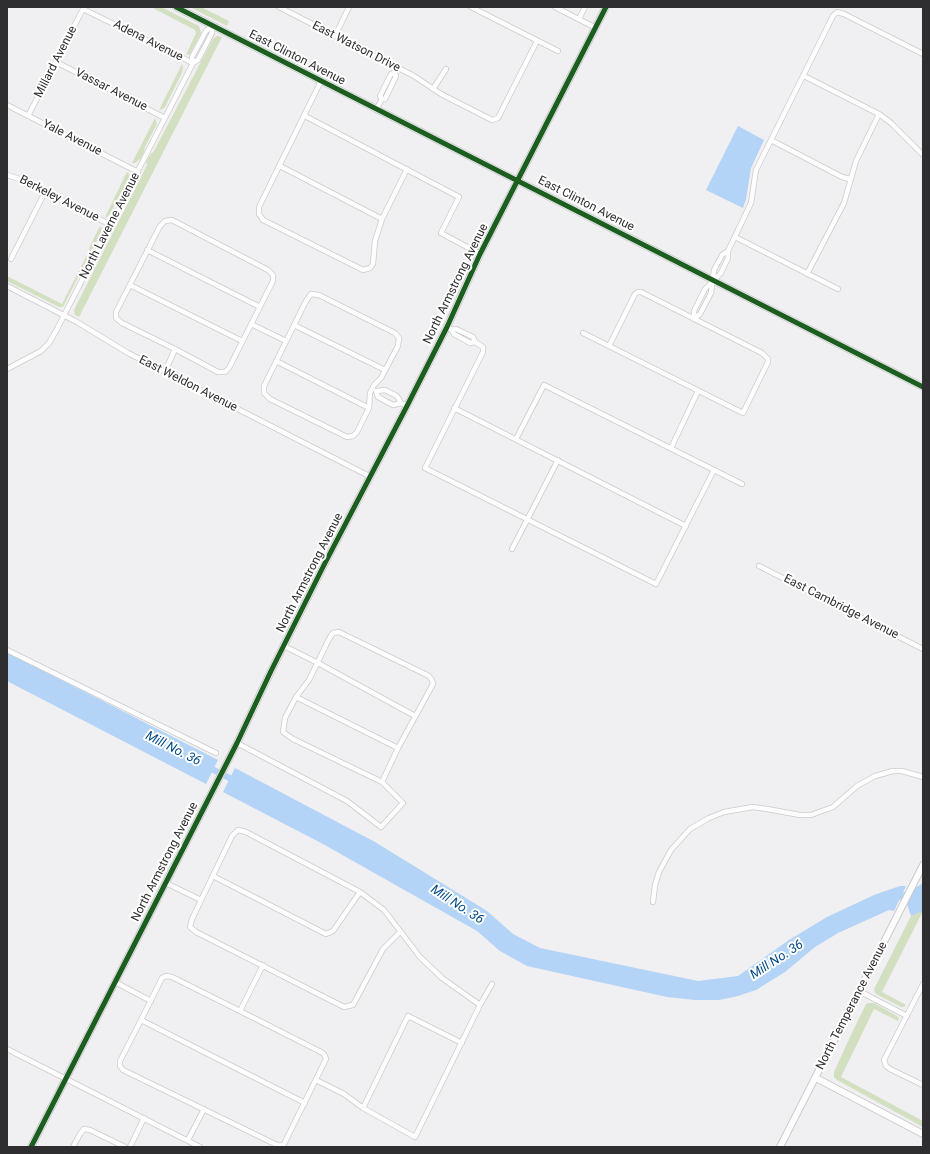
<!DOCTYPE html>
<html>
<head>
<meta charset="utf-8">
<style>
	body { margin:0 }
	#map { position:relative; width:930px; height:1154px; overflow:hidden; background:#f0eff1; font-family:Roboto,sans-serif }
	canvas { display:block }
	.frame { position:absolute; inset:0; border:8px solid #2e2d2f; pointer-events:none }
</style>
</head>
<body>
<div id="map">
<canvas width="930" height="1154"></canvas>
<div class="frame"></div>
</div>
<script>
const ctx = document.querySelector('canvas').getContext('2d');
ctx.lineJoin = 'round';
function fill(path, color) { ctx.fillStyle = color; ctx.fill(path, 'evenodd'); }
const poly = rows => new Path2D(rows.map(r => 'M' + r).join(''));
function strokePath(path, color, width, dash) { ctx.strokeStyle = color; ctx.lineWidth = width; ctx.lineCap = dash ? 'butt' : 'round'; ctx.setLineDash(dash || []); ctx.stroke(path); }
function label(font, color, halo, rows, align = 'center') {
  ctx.font = font + ' Roboto,sans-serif'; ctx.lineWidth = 4; ctx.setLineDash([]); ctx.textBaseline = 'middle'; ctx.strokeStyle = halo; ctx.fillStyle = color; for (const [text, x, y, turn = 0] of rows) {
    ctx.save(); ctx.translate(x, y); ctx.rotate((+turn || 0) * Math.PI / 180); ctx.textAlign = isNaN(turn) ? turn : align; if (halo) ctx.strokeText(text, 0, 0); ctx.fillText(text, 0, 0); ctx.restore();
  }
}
fill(poly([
	[151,7,161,7,199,26,201,33,190,54,186,55,196,33,195,30],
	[190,7,201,7,229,21,227,26],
	[217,36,222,37,79,317,75,315,74,310,147,165,146,162,150,155,154,151,213,39],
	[182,64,183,67,182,73,165,107,162,109,159,110],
	[155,118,157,124,145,147,144,152,141,158,135,163,132,163],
	[127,172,129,174,129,178,110,214,107,217,105,217],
	[100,226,102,228,101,232,64,305,62,307,59,307,7,281,7,276,62,304,90,249,89,248],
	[923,911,882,992,906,1005,904,1007,901,1007,878,995,875,993,874,989,911,916],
	[869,1003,874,1003,897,1016,899,1018,898,1021,874,1009,841,1077,923,1121,923,1127,837,1080,834,1077,834,1072,849,1039,866,1004]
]), '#d2e0c1');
fill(poly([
	[738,126,764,140,751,168,746,199,743,208,706,190],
	[7,652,218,760,206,784,7,681],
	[235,768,375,842,487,911,513,934,540,948,698,981,738,976,789,940,827,917,874,895,900,886,906,886,894,911,889,910,838,933,815,947,785,972,756,990,738,996,719,1000,695,1000,667,997,527,966,500,951,477,931,323,844,223,792],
	[923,883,923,911,911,916,907,904,915,888]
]), '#b3d3f7');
strokePath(poly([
	[206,766,237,782],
	[894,898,923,890]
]), '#b3d3f7', 6);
const street = poly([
	[279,7,414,76,441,94,492,120,498,118,537,41],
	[471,7,558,51],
	[555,7,596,28],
	[579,19,585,7],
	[335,36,349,7],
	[56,62,165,118],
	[193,63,198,60,212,33,212,26],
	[804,76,879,114,891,123,923,155],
	[433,89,446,69],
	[7,105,138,172],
	[376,110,382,99,385,99,396,76,395,73,391,74,380,96,382,99],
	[28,116,83,9,193,63],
	[305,116,459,197,441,233,480,254],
	[771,140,842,177,850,179],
	[280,166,382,219,375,241,373,264,370,268,363,270,263,220,259,214,259,207,321,81],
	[7,175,20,179,111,225],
	[382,219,407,169],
	[735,237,838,289],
	[147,250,260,307],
	[11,259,45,192],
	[807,274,844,203,856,161,879,114],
	[130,285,242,341],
	[7,286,77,322,128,353,371,477],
	[311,294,319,295,395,333,399,338,398,346,381,378,374,385,370,393,369,408,357,432,353,436,347,437,270,399,264,393,264,386,306,301,311,294],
	[694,319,694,311,705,289,721,273,728,258,728,251,751,203,756,170,833,16,837,12,844,14,923,54],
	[694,319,700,314,711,293,714,270,722,255,728,251],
	[251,324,286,341],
	[294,325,385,370],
	[447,327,451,329,456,329,473,337,475,342,483,347,483,352,425,468,656,584,714,470],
	[451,329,454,334,470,343,475,342],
	[583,333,743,413,768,362,768,359,762,353,641,292,638,292,635,294,609,346],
	[276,361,369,408],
	[7,369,41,351,49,343,56,331,193,63,192,57,206,31,212,26],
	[165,372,175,349,122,323,116,318,116,312,160,226,165,221,172,220,268,270,273,275,273,281,229,368,225,372,218,372,175,349],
	[401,403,393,405,378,397,376,391,385,390,397,396,401,403,407,406],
	[454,408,686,526],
	[516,439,544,385,742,484],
	[671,448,698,391],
	[512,549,558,460],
	[759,566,923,649],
	[339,632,429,676,432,680,433,684,398,748,382,782,293,739,283,732,285,718,296,697,309,680,329,639,333,633,339,632],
	[284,646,318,663,415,716],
	[7,650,216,753],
	[296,697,398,748],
	[237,743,347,801,381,827,403,803,382,782],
	[213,876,326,934,333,931,360,892],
	[166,883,201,900],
	[653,902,655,885,659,872,671,850,690,829,709,818,724,812,753,807,767,809,800,815,811,815,833,807,857,786,875,776,893,771,902,771,923,777],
	[400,932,383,949,353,1005,344,1007,196,932,190,927,192,919,232,836,238,830,246,832,360,892,384,910,420,957,442,978,480,1005],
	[166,976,172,977,240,1011,323,1053,325,1056,326,1059,284,1144,280,1146,277,1145,123,1070,120,1066,120,1061,141,1020,162,978,166,976],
	[115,982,151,1001],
	[923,984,884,1060,886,1066,890,1069,923,1085],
	[859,991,907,1016],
	[240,1011,263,965],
	[141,1020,305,1103],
	[7,1049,200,1147],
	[316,1080,344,1094,363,1108,415,1137,480,1005,492,984],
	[363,1108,408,1016,462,1043],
	[188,1140,204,1109],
	[73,1147,80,1134,84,1129,90,1130,125,1147],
	[130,1147,144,1118]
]);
const secondary = poly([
	[176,7,923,387],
	[816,1078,923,1134],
	[31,1147,237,743,271,671,324,565,407,406,447,327,480,254,606,7],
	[780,1147,923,865]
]);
strokePath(street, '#cccbcd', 6);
strokePath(secondary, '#cccbcd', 8);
strokePath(street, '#fdfdfd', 4.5);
strokePath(secondary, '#fdfdfd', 6);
strokePath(poly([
	[176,7,923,387],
	[31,1147,237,743,271,671,324,565,407,406,447,327,480,254,606,7]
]), '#1b5e20', 5);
label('12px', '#2e2d2f', '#fff', [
	["Adena Avenue",148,41,27],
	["East Watson Drive",356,47,27],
	["East Clinton Avenue",297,58,27],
	["Millard Avenue",56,62,-63],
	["Vassar Avenue",111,90,27],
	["Yale Avenue",72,138,27],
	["Berkeley Avenue",59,199,27],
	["East Clinton Avenue",586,204,27],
	["North Laverne Avenue",110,226,-63],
	["North Armstrong Avenue",456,284,-64],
	["East Weldon Avenue",188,384,27],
	["North Armstrong Avenue",310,573,-63],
	["East Cambridge Avenue",841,607,27],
	["North Armstrong Avenue",165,862,-63],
	["North Temperance Avenue",852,1006,-63]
]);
label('italic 13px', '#054b87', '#fff', [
	["Mill No. 36",173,749,27],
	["Mill No. 36",457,905,33],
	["Mill No. 36",777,960,-33]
]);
</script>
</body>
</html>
